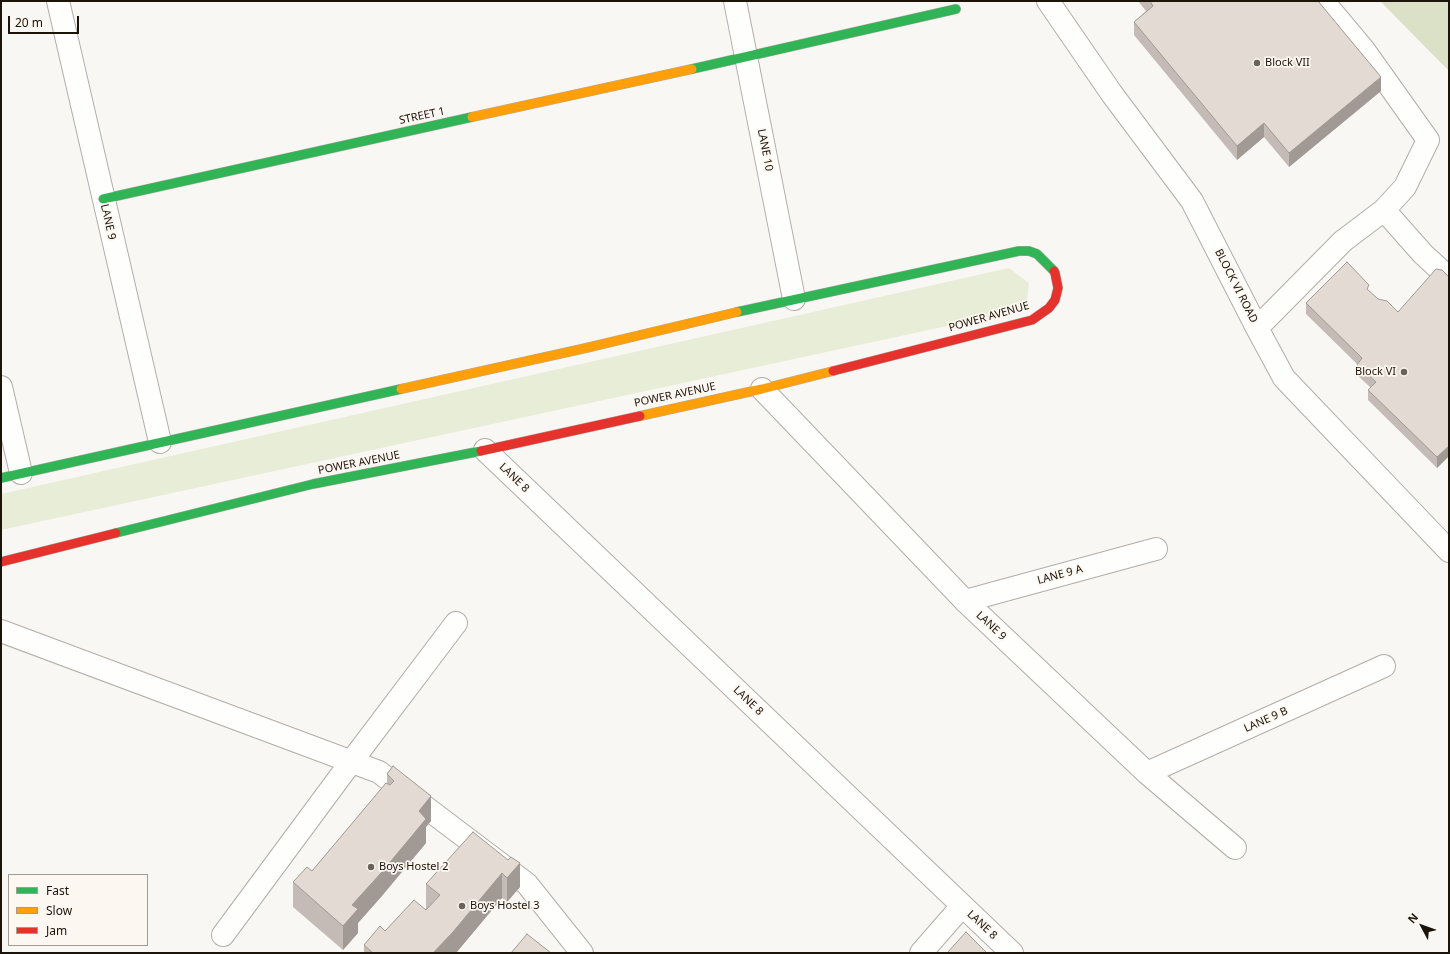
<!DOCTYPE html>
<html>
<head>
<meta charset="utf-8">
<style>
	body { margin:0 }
	#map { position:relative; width:1450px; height:954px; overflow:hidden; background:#f9f7f4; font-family:"Noto Sans",sans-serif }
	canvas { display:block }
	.frame { position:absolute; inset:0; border:2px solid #1c1309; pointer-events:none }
	.legend { position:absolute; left:8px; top:874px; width:140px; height:72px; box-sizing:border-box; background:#fcf7f1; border:1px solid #a29c94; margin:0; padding:5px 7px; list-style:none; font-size:12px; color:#1c1309 }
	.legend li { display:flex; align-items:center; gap:8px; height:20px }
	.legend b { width:20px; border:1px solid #a29c94 }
	.north { position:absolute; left:1402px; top:906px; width:40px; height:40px; -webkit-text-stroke:3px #fcf7f1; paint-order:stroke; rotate:311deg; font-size:11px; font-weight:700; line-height:16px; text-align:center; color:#1c1309 }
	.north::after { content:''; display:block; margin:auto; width:14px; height:18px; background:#1c1309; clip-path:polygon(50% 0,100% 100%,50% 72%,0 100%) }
	.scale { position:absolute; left:8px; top:16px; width:71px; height:18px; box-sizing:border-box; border:2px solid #1c1309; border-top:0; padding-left:5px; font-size:12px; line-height:14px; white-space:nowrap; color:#1c1309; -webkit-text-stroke:3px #fcf7f1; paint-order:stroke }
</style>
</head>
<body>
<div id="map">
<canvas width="1450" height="954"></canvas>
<div class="frame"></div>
<ul class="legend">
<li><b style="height:5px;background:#30b455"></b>Fast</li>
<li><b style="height:5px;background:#ff9f0a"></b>Slow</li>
<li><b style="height:5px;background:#e5322d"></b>Jam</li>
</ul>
<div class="north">N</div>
<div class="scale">20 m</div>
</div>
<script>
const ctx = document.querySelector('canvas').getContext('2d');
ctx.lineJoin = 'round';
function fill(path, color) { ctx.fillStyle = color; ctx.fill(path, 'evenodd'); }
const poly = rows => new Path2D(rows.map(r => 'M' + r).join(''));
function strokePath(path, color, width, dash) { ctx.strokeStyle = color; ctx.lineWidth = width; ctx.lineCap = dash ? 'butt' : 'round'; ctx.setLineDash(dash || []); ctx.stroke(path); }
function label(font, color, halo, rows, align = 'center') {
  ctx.font = font + ' "Noto Sans",sans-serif'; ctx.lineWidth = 3.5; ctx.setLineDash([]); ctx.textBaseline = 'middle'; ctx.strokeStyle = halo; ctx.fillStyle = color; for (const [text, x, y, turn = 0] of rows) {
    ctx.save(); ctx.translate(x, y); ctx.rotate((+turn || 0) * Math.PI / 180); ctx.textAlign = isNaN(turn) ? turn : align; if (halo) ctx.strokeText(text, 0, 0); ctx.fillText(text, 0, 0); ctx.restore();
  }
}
fill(poly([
	[1009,268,1029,283,1026,309,1,530,1,494]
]), '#e8edd7');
fill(poly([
	[1380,1,1449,1,1449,71]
]), '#dbe1c7');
const street = poly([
	[58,1,160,442],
	[735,1,794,299],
	[1048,1,1112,94,1192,201,1257,328,1284,378,1449,551],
	[1323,1,1364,50,1428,140,1405,187,1384,210,1423,254,1449,278],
	[1257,328,1343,241,1384,210],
	[1,387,21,473],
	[762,389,965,601,1147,773,1235,848],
	[485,450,1012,953],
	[965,601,1156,549],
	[1,631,379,772,527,884,582,953],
	[1147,773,1384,666],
	[223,935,351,762,456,623],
	[921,953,962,906]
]);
const fast = poly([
	[692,69,956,9],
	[103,199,472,117],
	[737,312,1019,251,1029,251,1037,254,1054,271],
	[1,478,401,389],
	[116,533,313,484,481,451]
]);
const slow = poly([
	[472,117,692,69],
	[401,389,586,348,737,312],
	[640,416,762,389,833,371]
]);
const jam = poly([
	[833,371,1032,320,1049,308,1055,300,1058,288,1055,273,1054,271],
	[481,451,640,416],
	[1,562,116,533]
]);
strokePath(street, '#b3ada8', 24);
strokePath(fast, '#b3ada8', 10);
strokePath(slow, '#b3ada8', 10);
strokePath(jam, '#b3ada8', 10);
strokePath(street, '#fefefd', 22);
strokePath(fast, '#30b455', 9);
strokePath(slow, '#ff9f0a', 9);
strokePath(jam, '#e5322d', 9);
fill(poly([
	[1138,1,1318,1,1381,91,1289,167,1264,137,1237,160,1134,35,1134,22,1146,11],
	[1449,277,1449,456,1437,468,1368,400,1368,390,1371,388,1357,375,1357,364,1306,314,1306,303,1369,291,1378,299,1398,312],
	[393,766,431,821,426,827,426,843,381,897,358,923,358,933,343,950,293,907,293,882,312,871,387,783,387,774],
	[508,860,520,887,507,902,502,898,456,953,364,953,364,945,385,931,426,910,427,909,426,909,426,884]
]), '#c4bbb6');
fill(poly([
	[1381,77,1381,91,1289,167,1289,153],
	[1264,123,1264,137,1237,160,1237,146],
	[1449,446,1449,456,1437,468,1437,457],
	[431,796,431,821,426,827,426,843,381,897,358,923,358,933,343,950,343,926,352,905,419,811],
	[520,863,520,887,507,902,507,878],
	[502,873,502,898,456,953,433,953]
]), '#a09994');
const building = poly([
	[1150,1,1318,1,1381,77,1289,153,1264,123,1237,146,1134,22,1153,6,1150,1],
	[1347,262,1369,285,1367,289,1378,299,1387,301,1398,312,1436,269,1442,270,1449,277,1449,446,1437,457,1368,390,1376,382,1357,365,1362,358,1306,303,1347,262],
	[393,766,431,796,419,811,426,819,381,873,352,905,358,909,343,926,293,882,307,867,312,871,386,783,390,785,394,781,387,774,393,766],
	[473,832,508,860,511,857,520,863,507,878,502,873,453,932,433,953,373,953,364,945,380,926,385,931,414,900,426,910,440,895,426,884,473,832],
	[966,932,987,953,947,953,966,932],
	[527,934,551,953,511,953,527,934]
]);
fill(building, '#e4dad4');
strokePath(building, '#a09994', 1);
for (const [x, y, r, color] of [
	[1257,63,4,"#69635b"],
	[1404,372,4,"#69635b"],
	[371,867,4,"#69635b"],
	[462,906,4,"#69635b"]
]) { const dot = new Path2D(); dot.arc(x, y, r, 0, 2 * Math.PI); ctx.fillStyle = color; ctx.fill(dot); strokePath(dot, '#fcf7f1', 1.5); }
label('11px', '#1c1309', '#fcf7f1', [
	["Block VII",1265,63],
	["Block VI",1396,372,"right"],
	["Boys Hostel 2",379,867],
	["Boys Hostel 3",470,906]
], 'left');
label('11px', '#1c1309', '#fcf7f1', [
	["STREET 1",422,116,-12],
	["LANE 10",765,150,79],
	["LANE 9",108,222,77],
	["BLOCK VI ROAD",1236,286,63],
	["POWER AVENUE",989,317,-16],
	["POWER AVENUE",675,395,-12],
	["POWER AVENUE",359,463,-11],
	["LANE 8",514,478,44],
	["LANE 9 A",1060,575,-15],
	["LANE 9",991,626,43],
	["LANE 8",748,701,44],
	["LANE 9 B",1266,720,-24],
	["LANE 8",982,925,43]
]);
</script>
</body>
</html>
